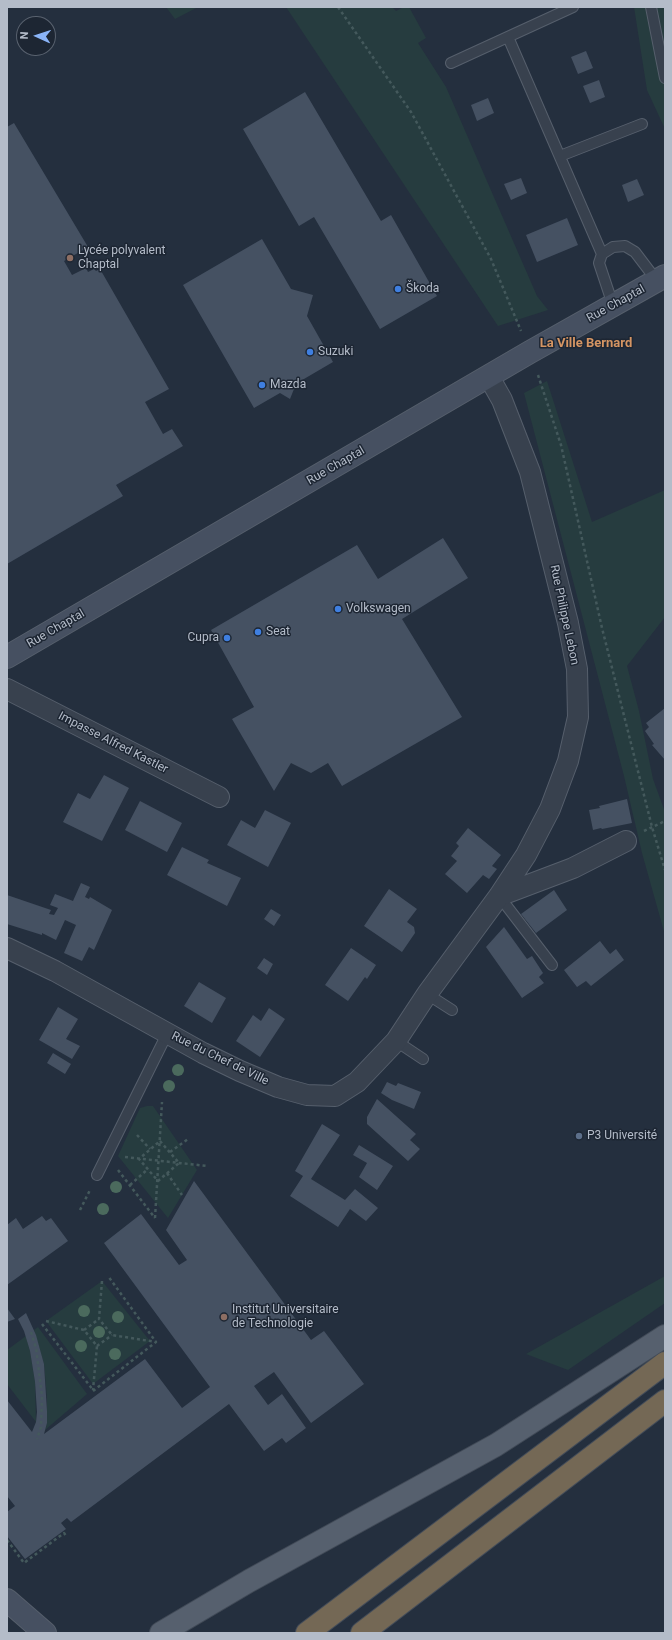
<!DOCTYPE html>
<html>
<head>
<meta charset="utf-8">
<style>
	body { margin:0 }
	#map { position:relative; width:672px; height:1640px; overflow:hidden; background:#242f3e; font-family:Roboto,sans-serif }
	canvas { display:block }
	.frame { position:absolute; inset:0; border:8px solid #b4bcc9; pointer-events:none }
	.north { position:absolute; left:16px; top:16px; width:40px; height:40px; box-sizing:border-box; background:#1d2633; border:1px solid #59626f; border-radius:50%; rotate:273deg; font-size:11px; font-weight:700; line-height:16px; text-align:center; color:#b4bcc9 }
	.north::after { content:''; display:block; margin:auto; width:14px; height:18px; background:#8ab4f8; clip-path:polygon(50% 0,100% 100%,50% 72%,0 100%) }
</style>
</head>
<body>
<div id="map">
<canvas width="672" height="1640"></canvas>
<div class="frame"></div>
<div class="north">N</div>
</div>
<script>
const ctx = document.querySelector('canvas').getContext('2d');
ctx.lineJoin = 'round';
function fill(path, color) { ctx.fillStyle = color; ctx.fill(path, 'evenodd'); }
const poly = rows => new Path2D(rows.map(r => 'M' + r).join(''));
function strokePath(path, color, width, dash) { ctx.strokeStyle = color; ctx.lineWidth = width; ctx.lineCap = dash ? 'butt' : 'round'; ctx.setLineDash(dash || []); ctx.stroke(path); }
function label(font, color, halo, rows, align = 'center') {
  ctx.font = font + ' Roboto,sans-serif'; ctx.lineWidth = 3; ctx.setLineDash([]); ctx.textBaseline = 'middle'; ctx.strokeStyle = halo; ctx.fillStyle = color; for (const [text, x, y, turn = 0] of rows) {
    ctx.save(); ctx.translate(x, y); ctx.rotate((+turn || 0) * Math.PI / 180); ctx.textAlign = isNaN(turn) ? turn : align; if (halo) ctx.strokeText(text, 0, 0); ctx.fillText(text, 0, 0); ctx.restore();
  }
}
fill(poly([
	[166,7,198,7,175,19],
	[286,7,392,7,396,11,404,7,409,7,426,38,418,43,446,87,537,296,548,310,498,326],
	[634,7,665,7,665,129,647,90],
	[547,381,592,522,665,490,665,617,627,666,639,711,653,779,665,812,665,935,642,853,624,776,524,393],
	[147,1106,153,1106,197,1170,168,1218,118,1156,140,1108],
	[665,1276,665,1303,568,1370,526,1354],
	[102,1281,150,1341,93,1384,46,1321],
	[38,1327,87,1394,45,1430,47,1423,47,1398,44,1364,34,1330],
	[26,1336,30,1351,35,1382,36,1422,7,1384,7,1350]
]), '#263c3f');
fill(poly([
	[586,51,593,68,578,74,571,57],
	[599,80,605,97,590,103,583,86],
	[305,92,381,221,391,215,437,296,380,329,314,217,299,226,243,129],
	[488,98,494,113,477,121,471,105],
	[14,123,88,247,64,261,72,275,86,268,88,272,94,269,96,271,100,269,169,389,145,402,163,434,172,429,183,446,116,485,123,496,7,564,7,127],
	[521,178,527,193,511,200,504,184],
	[637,179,644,195,628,202,622,185],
	[567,218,578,245,537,262,526,235],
	[262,239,291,289,313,295,307,316,333,362,292,386,294,389,290,399,280,393,254,408,183,285],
	[443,538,468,578,402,619,462,717,342,786,328,763,311,773,291,763,274,791,232,719,254,707,211,630,357,545,378,579],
	[665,708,665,760,652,745,654,744,645,731,649,727,646,723],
	[104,775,129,788,102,841,63,822,78,793,90,799],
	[627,799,632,823,602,829,601,828,593,830,589,810,600,808,599,806],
	[140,801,182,823,167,852,125,830],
	[265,810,291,823,268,867,227,845,241,820,255,828],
	[468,828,501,855,492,866,497,869,489,879,483,875,467,893,445,874,457,861,451,856,459,846,456,843],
	[182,847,209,860,207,863,241,878,227,906,167,875],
	[81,883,90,887,85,897,89,899,90,897,112,910,94,950,89,947,82,961,64,953,76,925,65,920,56,940,42,933,42,935,7,924,7,895,51,910,49,914,54,915,58,908,50,905,55,894,73,901],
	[389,889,417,909,407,922,414,927,415,933,402,952,364,926],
	[554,890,567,910,536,933,521,914],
	[271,909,281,915,274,926,264,919],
	[504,927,527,959,532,956,543,973,539,977,544,983,522,998,486,947],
	[600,941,610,954,616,949,624,960,591,986,586,981,577,987,564,970],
	[351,948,376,965,367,979,365,977,348,1001,325,985],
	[264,958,273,964,267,975,257,968],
	[199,982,226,998,212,1023,184,1006],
	[58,1007,78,1019,66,1039,80,1046,72,1059,39,1040],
	[269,1008,285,1019,260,1057,236,1041,253,1015,261,1021],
	[53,1053,71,1064,65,1074,47,1063],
	[387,1082,396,1086,398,1083,421,1092,414,1109,392,1100,381,1093],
	[377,1099,416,1134,410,1140,420,1149,408,1161,367,1124,367,1117],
	[322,1124,340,1135,311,1179,345,1200,355,1189,378,1208,366,1221,350,1209,338,1227,290,1196,303,1176,295,1171],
	[359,1145,393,1166,377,1190,359,1177,367,1163,353,1155],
	[194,1181,311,1340,324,1331,364,1384,311,1423,274,1372,254,1386,268,1405,282,1394,306,1428,286,1443,282,1438,264,1451,229,1404,71,1522,67,1518,61,1523,66,1529,25,1559,7,1536,7,1512,15,1506,7,1496,7,1400,32,1432,36,1422,37,1412,35,1382,30,1351,24,1331,18,1319,26,1313,36,1335,44,1364,47,1411,47,1423,44,1434,145,1359,182,1408,210,1387,104,1243,141,1214,179,1265,187,1260,166,1230],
	[42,1216,46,1221,51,1218,68,1241,7,1285,7,1225,16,1218,23,1229],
	[7,1308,15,1319,7,1322]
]), '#455162');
const lane = poly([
	[651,7,665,78],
	[508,37,602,254],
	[451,63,573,7],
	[560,156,642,124],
	[613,305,599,263,602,254,613,247,625,246,635,252,657,281],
	[499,896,552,965],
	[427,994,452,1010],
	[396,1041,423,1059],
	[97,1175,167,1034]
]);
const street = poly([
	[7,689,219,797],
	[499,896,573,868,626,841],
	[7,948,55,971,203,1053,240,1071,278,1087,307,1095,335,1096,357,1082,396,1041,427,994,499,896,526,855,550,809,568,761,578,717,577,669,568,623,530,472,502,400,489,377]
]);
const secondary = poly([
	[7,657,530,352,665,276],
	[7,1600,45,1633]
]);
const primary = poly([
	[161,1633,249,1581,496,1445,665,1336]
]);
const highway = poly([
	[307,1633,665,1363],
	[362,1633,665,1401]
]);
strokePath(lane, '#565f6c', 12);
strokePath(street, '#565f6c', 22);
strokePath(secondary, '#565f6c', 24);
strokePath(primary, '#414a57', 24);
strokePath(highway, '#434c59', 24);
strokePath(poly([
	[338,7,411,112,491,259,521,331],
	[538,375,561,445,602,628,652,827,665,870],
	[644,831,665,821],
	[137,1135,150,1149],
	[160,1141,179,1163,158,1181,139,1159,160,1141],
	[170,1152,188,1139],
	[125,1157,207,1166],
	[118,1170,155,1218],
	[167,1173,182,1195],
	[130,1185,148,1169],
	[80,1210,90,1190],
	[155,1218,162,1102],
	[102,1281,99,1319,112,1335,156,1342],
	[46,1321,84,1330,97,1346,93,1390],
	[42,1324,93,1390],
	[84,1330,99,1319],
	[31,1332,36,1348,42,1396,41,1427,37,1439],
	[97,1346,112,1335],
	[93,1391,156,1342,108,1276],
	[7,1540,24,1563,64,1533,67,1537]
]), '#44595c', 2.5, [3, 3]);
strokePath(lane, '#38414e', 10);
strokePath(street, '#38414e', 20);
strokePath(secondary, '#465061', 22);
strokePath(primary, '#56606e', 22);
strokePath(highway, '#746855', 22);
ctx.fillStyle = '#4b6a5d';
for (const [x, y] of [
	[178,1070],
	[169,1086],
	[116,1187],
	[103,1209],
	[84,1311],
	[118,1317],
	[99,1332],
	[81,1346],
	[115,1354]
]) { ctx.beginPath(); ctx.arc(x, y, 6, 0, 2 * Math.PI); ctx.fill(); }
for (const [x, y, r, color] of [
	[70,258,4,"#8d6e63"],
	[398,289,4,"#3f7fe0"],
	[310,352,4,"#3f7fe0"],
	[262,385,4,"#3f7fe0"],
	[338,609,4,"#3f7fe0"],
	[258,632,4,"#3f7fe0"],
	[227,638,4,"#3f7fe0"],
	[579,1136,4,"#5c6f8a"],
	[224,1317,4,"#8d6e63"]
]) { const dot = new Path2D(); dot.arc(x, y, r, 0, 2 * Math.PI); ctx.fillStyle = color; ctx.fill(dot); strokePath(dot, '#1d2633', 1.5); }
label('12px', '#b4bcc9', '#1d2633', [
	["Lycée polyvalent",78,251],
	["Chaptal",78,265],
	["Škoda",406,289],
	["Suzuki",318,352],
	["Mazda",270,385],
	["Volkswagen",346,609],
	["Seat",266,632],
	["Cupra",219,638,"right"],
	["P3 Université",587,1136],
	["Institut Universitaire",232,1310],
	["de Technologie",232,1324]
], 'left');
label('12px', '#b4bcc9', '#1d2633', [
	["Rue Chaptal",616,304,-29],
	["Rue Chaptal",336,466,-30],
	["Rue Philippe Lebon",564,615,78],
	["Rue Chaptal",56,629,-30],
	["Impasse Alfred Kastler",113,743,27],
	["Rue du Chef de Ville",220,1059,26]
]);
label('bold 13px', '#d59563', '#1d2633', [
	["La Ville Bernard",586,344]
]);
</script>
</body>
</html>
